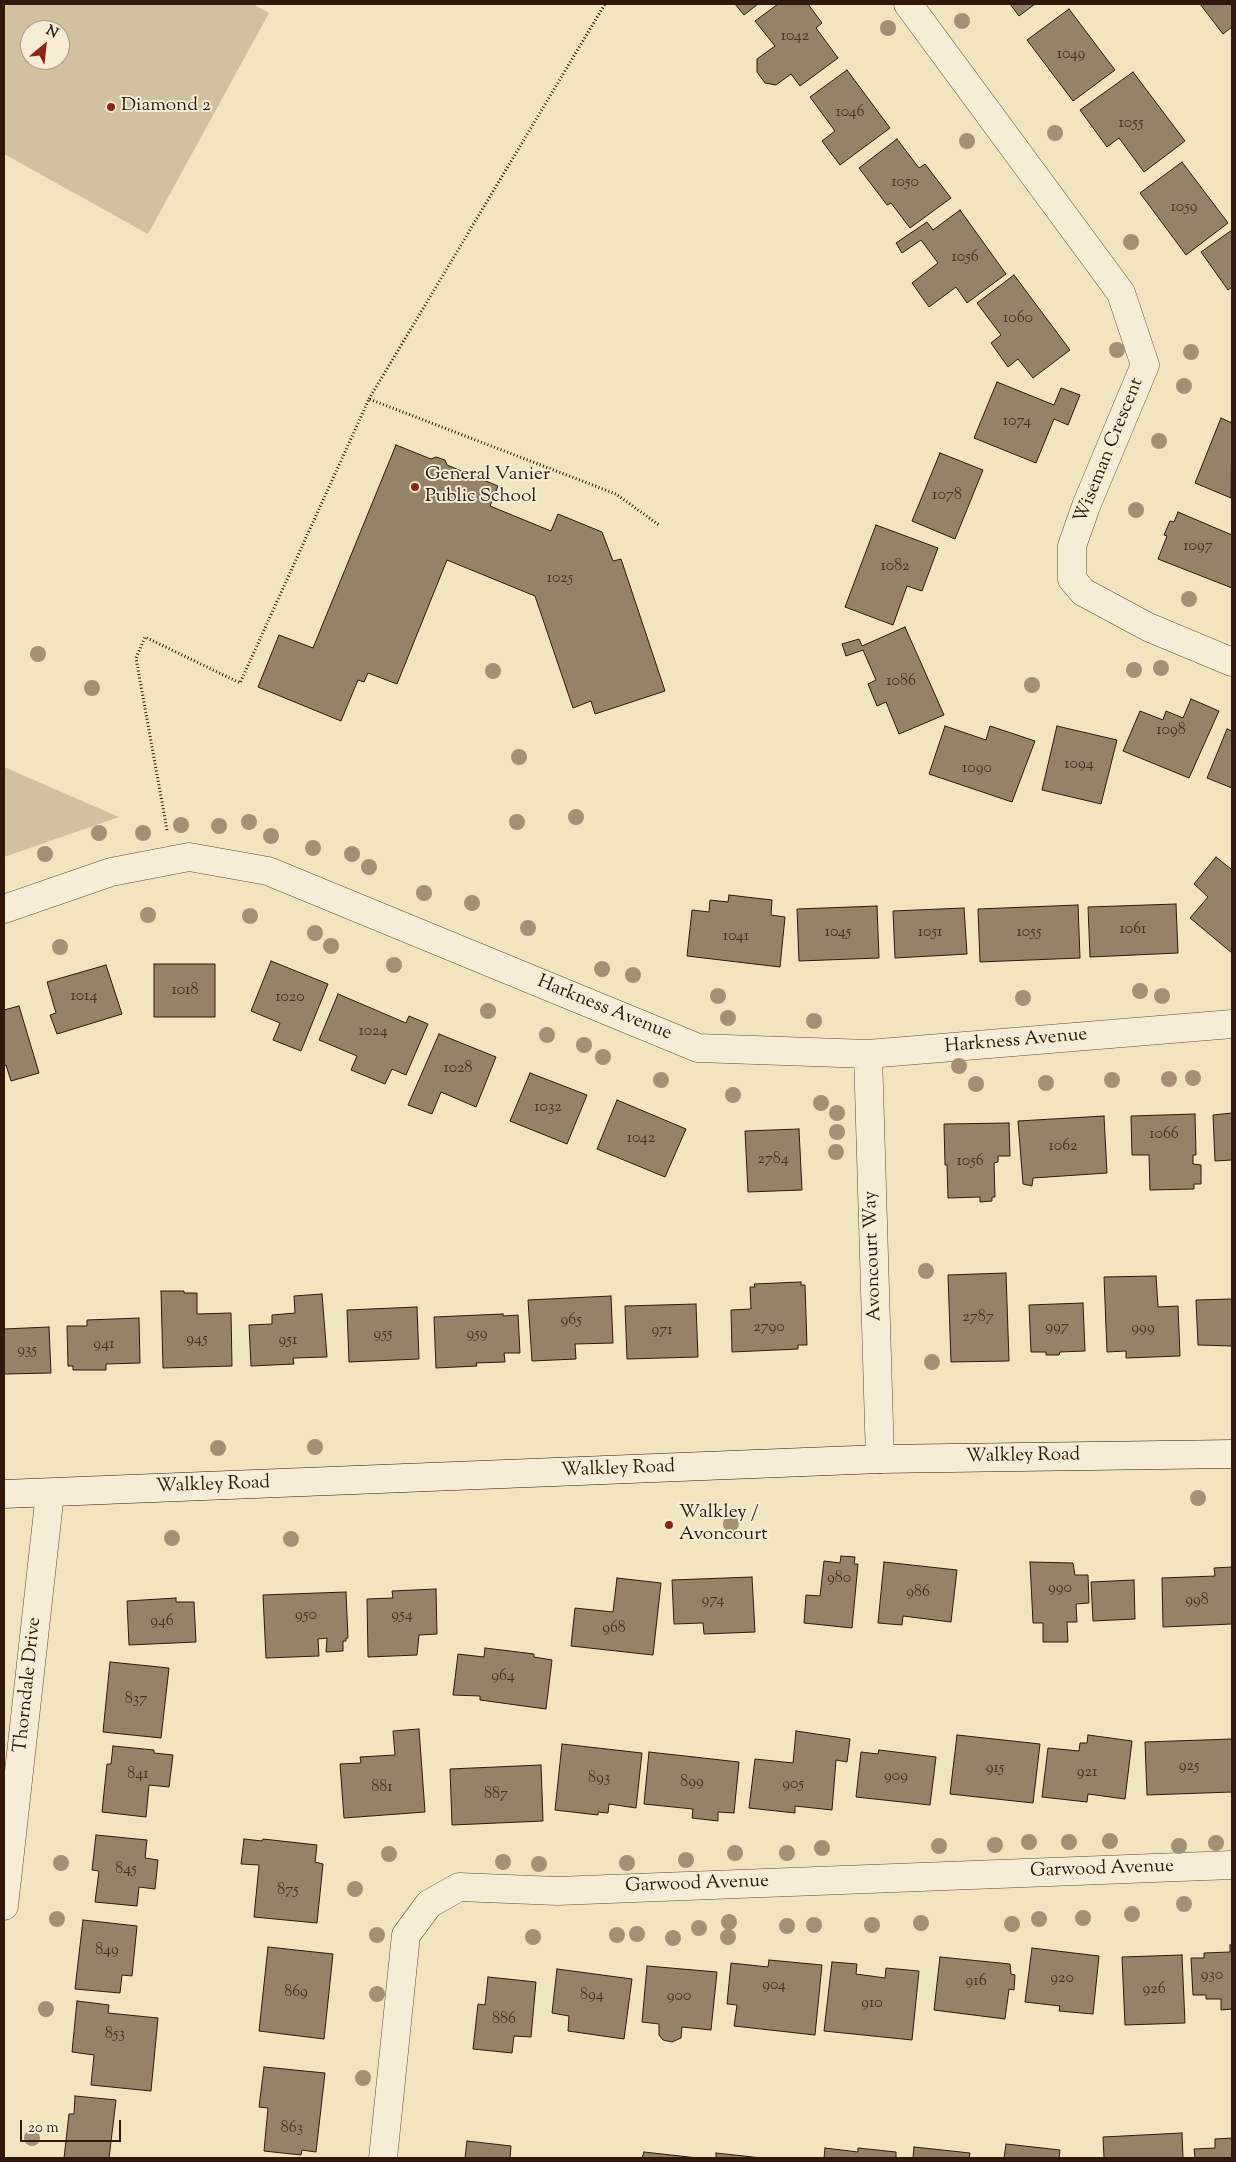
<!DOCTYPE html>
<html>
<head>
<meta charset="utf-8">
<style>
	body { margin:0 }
	#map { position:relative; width:1236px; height:2162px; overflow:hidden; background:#f3e4c0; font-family:"Sorts Mill Goudy",serif }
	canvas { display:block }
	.frame { position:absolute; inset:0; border:5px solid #31180b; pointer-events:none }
	.north { position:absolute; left:20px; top:20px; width:50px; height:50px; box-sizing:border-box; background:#f7edd6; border:1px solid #a89885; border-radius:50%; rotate:28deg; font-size:14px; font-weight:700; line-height:20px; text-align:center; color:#31180b }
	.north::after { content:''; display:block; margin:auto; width:18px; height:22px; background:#8f2418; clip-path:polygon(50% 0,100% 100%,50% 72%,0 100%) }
	.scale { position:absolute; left:20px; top:2120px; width:101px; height:22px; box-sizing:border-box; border:2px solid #31180b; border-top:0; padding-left:6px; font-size:15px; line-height:18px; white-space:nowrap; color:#31180b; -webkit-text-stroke:4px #f7edd6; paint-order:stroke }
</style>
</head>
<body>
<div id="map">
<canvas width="1236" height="2162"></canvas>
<div class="frame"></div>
<div class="north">N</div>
<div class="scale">20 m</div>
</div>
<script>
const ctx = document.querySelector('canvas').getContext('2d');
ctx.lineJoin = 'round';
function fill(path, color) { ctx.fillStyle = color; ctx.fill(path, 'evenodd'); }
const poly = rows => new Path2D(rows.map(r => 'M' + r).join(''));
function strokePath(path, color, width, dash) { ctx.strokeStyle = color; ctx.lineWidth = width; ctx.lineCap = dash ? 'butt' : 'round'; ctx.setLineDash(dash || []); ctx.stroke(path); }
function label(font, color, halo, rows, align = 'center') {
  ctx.font = font + ' "Sorts Mill Goudy",serif'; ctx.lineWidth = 4; ctx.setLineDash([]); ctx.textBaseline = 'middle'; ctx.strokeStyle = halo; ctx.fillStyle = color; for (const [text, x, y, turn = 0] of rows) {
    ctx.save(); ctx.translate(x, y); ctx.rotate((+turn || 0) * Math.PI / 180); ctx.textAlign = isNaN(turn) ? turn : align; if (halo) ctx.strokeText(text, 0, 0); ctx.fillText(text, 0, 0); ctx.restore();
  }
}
fill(poly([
	[4,4,253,4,269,13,148,234,4,154],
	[30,30,60,30,60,60,30,60],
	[4,767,119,817,4,857]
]), '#d2c1a1');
const building = poly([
	[735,4,758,4,744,15,735,4],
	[778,4,808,4,822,23,816,28,838,58,800,86,791,74,776,85,765,83,757,72,757,59,775,46,755,21,778,4],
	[1010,4,1035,4,1019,16,1010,4],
	[1200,4,1232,4,1232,27,1223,34,1200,4],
	[1069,9,1115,70,1073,101,1027,40,1069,9],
	[847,70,890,128,840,165,822,141,835,131,810,97,847,70],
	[1133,72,1185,141,1144,172,1119,138,1107,147,1080,110,1133,72],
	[897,139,919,168,925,164,951,198,910,228,891,203,887,205,859,168,897,139],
	[1182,162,1228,223,1186,255,1140,193,1182,162],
	[960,210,1006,274,967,303,956,287,929,307,912,283,938,263,921,240,902,253,896,243,927,222,933,230,960,210],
	[1232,230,1232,287,1228,290,1201,252,1232,230],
	[1014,275,1070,350,1033,378,1018,359,1008,367,991,343,1001,335,977,303,1014,275],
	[997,382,1054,405,1061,388,1080,395,1068,425,1054,419,1036,463,974,438,997,382],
	[1221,418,1232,423,1231,498,1195,483,1221,418],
	[396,445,431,459,436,457,445,460,447,465,498,486,490,506,551,531,558,514,602,532,613,561,621,559,665,691,595,714,591,701,573,708,535,596,447,560,397,684,368,673,364,682,358,680,341,721,258,687,279,635,313,648,396,445],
	[940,453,983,470,955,539,912,521,940,453],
	[1178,512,1232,535,1232,588,1158,559,1167,536,1164,535,1170,521,1174,522,1178,512],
	[876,525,938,548,922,591,907,586,893,625,845,607,876,525],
	[905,627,944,715,899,734,886,702,877,706,868,684,876,680,863,650,846,656,842,644,859,639,862,646,905,627],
	[1191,699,1219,711,1189,778,1123,751,1140,711,1163,720,1166,711,1183,718,1191,699],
	[945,726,986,740,990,726,1035,741,1012,802,929,774,945,726],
	[1057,726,1117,740,1101,804,1042,790,1057,726],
	[1227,729,1232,731,1232,788,1207,778,1227,729],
	[1216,857,1231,869,1232,868,1232,953,1190,918,1208,897,1194,884,1216,857],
	[729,895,772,900,771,915,785,917,780,967,687,956,692,910,709,912,710,900,728,902,729,895],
	[1176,904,1178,953,1090,957,1088,907,1176,904],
	[1078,905,1080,958,980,962,978,909,1078,905],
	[877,906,879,958,799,961,797,909,877,906],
	[964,908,967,954,895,958,893,911,964,908],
	[271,961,328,984,301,1051,273,1040,280,1023,251,1011,271,961],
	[154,964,215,964,215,1017,154,1017,154,964],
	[106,965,122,1014,57,1034,50,1015,56,1013,47,982,106,965],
	[338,994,406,1023,409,1016,428,1024,406,1075,392,1069,385,1084,351,1070,357,1056,319,1040,338,994],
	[19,1006,39,1073,11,1081,6,1065,4,1066,4,1010,19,1006],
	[439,1034,496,1057,476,1107,441,1092,432,1114,408,1105,439,1034],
	[530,1073,587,1095,567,1144,510,1121,530,1073],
	[617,1100,686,1129,665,1177,597,1149,617,1100],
	[1232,1113,1232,1160,1215,1161,1213,1115,1232,1113],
	[1195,1114,1196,1155,1193,1155,1193,1164,1201,1165,1201,1184,1194,1184,1194,1189,1150,1190,1149,1155,1132,1155,1131,1116,1195,1114],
	[1104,1116,1107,1173,1033,1178,1032,1186,1023,1184,1018,1121,1104,1116],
	[1009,1123,1010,1156,998,1156,998,1162,994,1163,995,1197,992,1197,992,1201,980,1202,980,1197,948,1198,947,1165,945,1165,944,1124,1009,1123],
	[799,1129,802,1190,748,1192,745,1131,799,1129],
	[1006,1273,1009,1361,951,1362,948,1275,1006,1273],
	[1156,1276,1158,1307,1178,1306,1180,1356,1126,1358,1126,1351,1107,1352,1104,1277,1156,1276],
	[801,1282,801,1285,805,1285,807,1345,798,1345,798,1349,732,1352,731,1310,751,1309,750,1287,755,1287,754,1284,801,1282],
	[161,1291,184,1291,184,1293,197,1293,197,1314,231,1313,232,1366,163,1368,161,1291],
	[322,1294,327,1357,293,1358,294,1364,251,1366,249,1325,272,1324,272,1315,295,1313,294,1296,322,1294],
	[611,1296,613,1343,575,1344,576,1359,532,1361,528,1300,611,1296],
	[1232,1299,1232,1346,1198,1345,1196,1300,1232,1299],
	[1083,1303,1085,1351,1060,1352,1059,1355,1046,1355,1046,1352,1031,1352,1029,1305,1083,1303],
	[696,1304,698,1357,627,1359,625,1306,696,1304],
	[417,1307,419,1359,349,1362,347,1310,417,1307],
	[503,1314,503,1316,518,1315,520,1353,504,1353,505,1362,476,1363,477,1366,436,1368,434,1317,503,1314],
	[139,1318,140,1363,106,1364,106,1370,73,1370,73,1366,68,1366,67,1326,87,1326,87,1320,139,1318],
	[49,1327,51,1373,4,1374,4,1329,49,1327],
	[841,1556,855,1557,854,1564,858,1564,852,1628,804,1623,806,1595,820,1596,824,1561,840,1563,841,1556],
	[884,1562,957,1570,951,1622,903,1616,902,1625,878,1623,884,1562],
	[1030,1562,1073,1563,1075,1575,1088,1575,1089,1603,1076,1604,1077,1622,1067,1622,1068,1642,1043,1642,1043,1623,1033,1623,1030,1562],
	[1232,1567,1232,1624,1163,1627,1162,1578,1215,1576,1214,1568,1232,1567],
	[752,1577,755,1632,704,1634,703,1623,674,1624,672,1580,752,1577],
	[617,1578,661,1583,653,1655,571,1646,575,1608,613,1612,617,1578],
	[1134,1580,1135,1619,1093,1621,1091,1582,1134,1580],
	[436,1589,437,1634,419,1635,417,1655,368,1657,367,1599,393,1598,392,1591,436,1589],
	[346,1592,348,1638,346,1638,346,1641,343,1641,343,1651,326,1652,327,1638,318,1639,319,1656,266,1658,263,1595,346,1592],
	[176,1598,176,1602,194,1602,196,1642,129,1645,127,1601,176,1598],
	[485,1648,534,1654,534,1657,552,1660,546,1709,480,1700,480,1696,453,1695,458,1654,484,1657,485,1648],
	[110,1662,169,1668,161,1738,103,1732,110,1662],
	[419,1729,425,1812,344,1818,340,1764,361,1763,360,1757,395,1755,393,1731,419,1729],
	[796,1731,850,1739,847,1762,836,1760,832,1810,795,1806,795,1813,749,1808,755,1759,793,1763,796,1731],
	[957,1735,1040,1744,1033,1803,950,1794,957,1735],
	[1088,1735,1132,1741,1125,1799,1088,1794,1087,1802,1042,1797,1048,1748,1079,1751,1080,1743,1087,1743,1088,1735],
	[1232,1739,1232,1792,1147,1795,1145,1742,1232,1739],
	[562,1744,642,1753,636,1808,609,1804,608,1813,598,1812,598,1815,555,1810,562,1744],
	[113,1746,154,1750,154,1753,173,1755,169,1787,149,1785,146,1817,102,1812,107,1764,111,1764,113,1746],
	[879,1750,936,1757,930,1805,856,1797,861,1752,878,1754,879,1750],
	[649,1752,739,1762,734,1813,718,1812,718,1821,692,1818,693,1809,644,1804,649,1752],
	[541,1765,543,1821,452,1825,450,1769,541,1765],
	[96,1835,147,1840,145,1858,158,1860,155,1889,139,1887,137,1906,95,1902,99,1871,92,1870,96,1835],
	[244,1839,262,1841,263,1839,317,1845,315,1862,323,1864,317,1923,254,1917,259,1865,241,1864,244,1839],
	[83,1920,137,1926,132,1976,122,1975,120,1993,75,1989,83,1920],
	[1230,1945,1232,1945,1232,2009,1221,2010,1221,1999,1206,1999,1206,1995,1193,1995,1191,1958,1204,1958,1204,1953,1230,1952,1230,1945],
	[268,1947,333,1954,324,2039,259,2031,268,1947],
	[1032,1948,1099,1956,1093,2014,1059,2011,1060,2006,1025,2002,1032,1948],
	[1182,1955,1185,2023,1125,2025,1122,1957,1182,1955],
	[940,1957,1010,1964,1011,1974,1015,1975,1014,1990,1009,1989,1005,2019,934,2010,940,1957],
	[769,1960,822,1965,815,2035,734,2026,737,2005,727,2004,731,1963,768,1967,769,1960],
	[832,1962,857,1964,856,1974,885,1978,886,1968,919,1971,912,2040,824,2031,832,1962],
	[647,1966,717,1972,711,2030,682,2027,681,2038,672,2042,663,2040,659,2035,659,2024,642,2022,647,1966],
	[557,1969,632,1979,624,2039,568,2031,569,2016,552,2013,557,1969],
	[488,1977,536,1982,531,2037,514,2036,512,2053,473,2049,478,2004,485,2005,488,1977],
	[77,2001,109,2005,108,2013,158,2018,151,2091,91,2085,94,2055,72,2052,77,2001],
	[264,2067,325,2073,316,2152,302,2150,301,2155,264,2151,268,2108,259,2107,264,2067],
	[75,2096,116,2100,109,2158,64,2158,69,2114,74,2114,75,2096],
	[1182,2133,1183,2158,1104,2158,1103,2137,1182,2133],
	[1232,2138,1232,2158,1195,2158,1194,2149,1215,2148,1215,2139,1232,2138],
	[467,2141,511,2146,510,2158,460,2158,465,2158,467,2141],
	[1006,2144,1060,2150,1059,2158,1004,2158,1006,2144],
	[914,2147,970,2153,969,2158,913,2158,914,2147],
	[825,2148,858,2152,858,2148,896,2152,896,2158,824,2158,825,2148],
	[644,2152,698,2158,642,2158,644,2152],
	[716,2153,762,2158,716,2158,716,2153]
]);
fill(building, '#968269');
strokePath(building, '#31180b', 1);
const street = poly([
	[908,4,1121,293,1145,365,1086,506,1072,546,1072,579,1083,592,1148,627,1232,662],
	[4,909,111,872,189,857,268,871,698,1048,868,1054,1232,1024],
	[868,1054,880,1459],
	[4,1906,50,1493],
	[383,2158,406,1935,429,1904,459,1887,557,1891,1232,1865]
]);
const secondary = poly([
	[4,1494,880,1459,1232,1454]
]);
strokePath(street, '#624b38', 29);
strokePath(secondary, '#31180b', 29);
strokePath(poly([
	[369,399,605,4],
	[167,830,136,658,145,637,240,683,369,399,616,494,659,525]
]), '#31180b', 3, [1, 2.5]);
strokePath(street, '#f7edd6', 28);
strokePath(secondary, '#f7edd6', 28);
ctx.fillStyle = '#a39075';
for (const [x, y] of [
	[962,21],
	[888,28],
	[1055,133],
	[967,141],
	[1131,242],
	[1117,350],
	[1191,352],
	[1184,386],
	[1159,441],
	[1136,510],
	[1189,599],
	[38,654],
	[1161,668],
	[1134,670],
	[493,671],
	[1032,685],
	[92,688],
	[519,757],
	[576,817],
	[249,822],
	[517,822],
	[181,825],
	[219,826],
	[99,833],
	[143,833],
	[271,836],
	[313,848],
	[45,854],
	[352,854],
	[369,867],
	[424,893],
	[472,903],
	[148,915],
	[250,916],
	[528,928],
	[315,933],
	[331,946],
	[60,947],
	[394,965],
	[602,969],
	[633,975],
	[1140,991],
	[718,996],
	[1162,996],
	[1023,998],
	[488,1011],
	[728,1018],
	[814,1021],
	[547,1035],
	[584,1045],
	[603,1057],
	[959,1066],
	[1193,1078],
	[1169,1079],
	[661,1080],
	[1112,1080],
	[1046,1083],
	[976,1084],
	[733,1095],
	[821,1103],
	[837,1113],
	[837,1132],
	[836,1152],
	[926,1271],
	[932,1362],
	[315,1447],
	[218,1448],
	[1198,1498],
	[731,1524],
	[172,1538],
	[291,1539],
	[1110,1841],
	[1029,1842],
	[1069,1842],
	[1216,1843],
	[995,1845],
	[939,1846],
	[1179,1846],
	[822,1848],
	[735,1853],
	[787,1853],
	[389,1854],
	[686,1860],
	[503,1862],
	[61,1863],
	[627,1863],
	[539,1864],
	[355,1889],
	[1184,1904],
	[1132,1914],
	[1083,1918],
	[57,1919],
	[1039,1919],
	[729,1922],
	[921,1923],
	[1012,1924],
	[814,1925],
	[872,1925],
	[787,1926],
	[699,1928],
	[637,1934],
	[377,1935],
	[617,1935],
	[533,1937],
	[728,1937],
	[673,1938],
	[377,1994],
	[46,2009],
	[363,2078],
	[32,2138]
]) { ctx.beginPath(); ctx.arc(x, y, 8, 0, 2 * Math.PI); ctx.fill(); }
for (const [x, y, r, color] of [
	[111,107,5,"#8f2418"],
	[415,487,5,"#8f2418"],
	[669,1525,5,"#8f2418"]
]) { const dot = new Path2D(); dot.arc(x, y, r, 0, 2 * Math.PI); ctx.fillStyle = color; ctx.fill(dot); strokePath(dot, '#f7edd6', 2); }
label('16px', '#4a3222', null, [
	["1042",795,37],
	["1049",1071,55],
	["1046",850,113],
	["1055",1131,124],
	["1050",905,183],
	["1059",1184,208],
	["1056",965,258],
	["1060",1018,319],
	["1074",1017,422],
	["1078",947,496],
	["1097",1198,547],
	["1082",895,567],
	["1025",560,579],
	["1086",901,682],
	["1098",1171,731],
	["1094",1079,765],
	["1090",977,769],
	["1061",1133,930],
	["1045",838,933],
	["1051",930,933],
	["1055",1029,933],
	["1041",736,937],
	["1018",185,991],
	["1014",84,997],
	["1020",290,998],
	["1024",373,1032],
	["1028",458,1069],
	["1032",548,1108],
	["1066",1164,1135],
	["1042",641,1139],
	["1062",1063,1147],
	["2784",773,1160],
	["1056",970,1162],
	["2787",978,1318],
	["965",571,1321],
	["2790",769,1328],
	["997",1057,1328],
	["999",1143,1329],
	["971",662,1331],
	["955",383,1335],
	["959",477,1335],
	["945",197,1340],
	["951",288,1341],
	["941",104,1345],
	["935",27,1351],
	["980",839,1579],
	["990",1060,1589],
	["986",918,1593],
	["974",713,1601],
	["998",1197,1601],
	["950",306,1616],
	["954",402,1616],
	["946",162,1622],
	["968",614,1629],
	["964",503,1677],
	["837",136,1700],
	["925",1189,1767],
	["915",995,1769],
	["921",1087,1773],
	["841",138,1775],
	["909",896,1777],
	["893",599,1779],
	["899",692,1783],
	["905",793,1785],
	["881",382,1788],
	["887",496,1795],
	["845",126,1870],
	["875",288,1891],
	["849",107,1951],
	["930",1212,1976],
	["920",1062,1979],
	["916",976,1982],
	["904",774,1986],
	["926",1154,1990],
	["869",296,1993],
	["894",592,1996],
	["900",679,1997],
	["910",872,2004],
	["886",504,2020],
	["853",115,2035],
	["863",292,2129]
]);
label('19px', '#31180b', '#f7edd6', [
	["Diamond 2",121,107],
	["General Vanier",425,476],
	["Public School",425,498],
	["Walkley /",679,1514],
	["Avoncourt",679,1536]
], 'left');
label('19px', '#31180b', '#f7edd6', [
	["Wiseman Crescent",1110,451,-68],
	["Harkness Avenue",604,1009,22],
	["Harkness Avenue",1016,1042,-5],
	["Avoncourt Way",874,1256,-92],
	["Walkley Road",1023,1457,-1],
	["Walkley Road",618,1470,-2],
	["Walkley Road",213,1486,-2],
	["Thorndale Drive",29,1685,-84],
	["Garwood Avenue",1102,1870,-2],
	["Garwood Avenue",697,1885,-2]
]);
</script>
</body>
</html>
